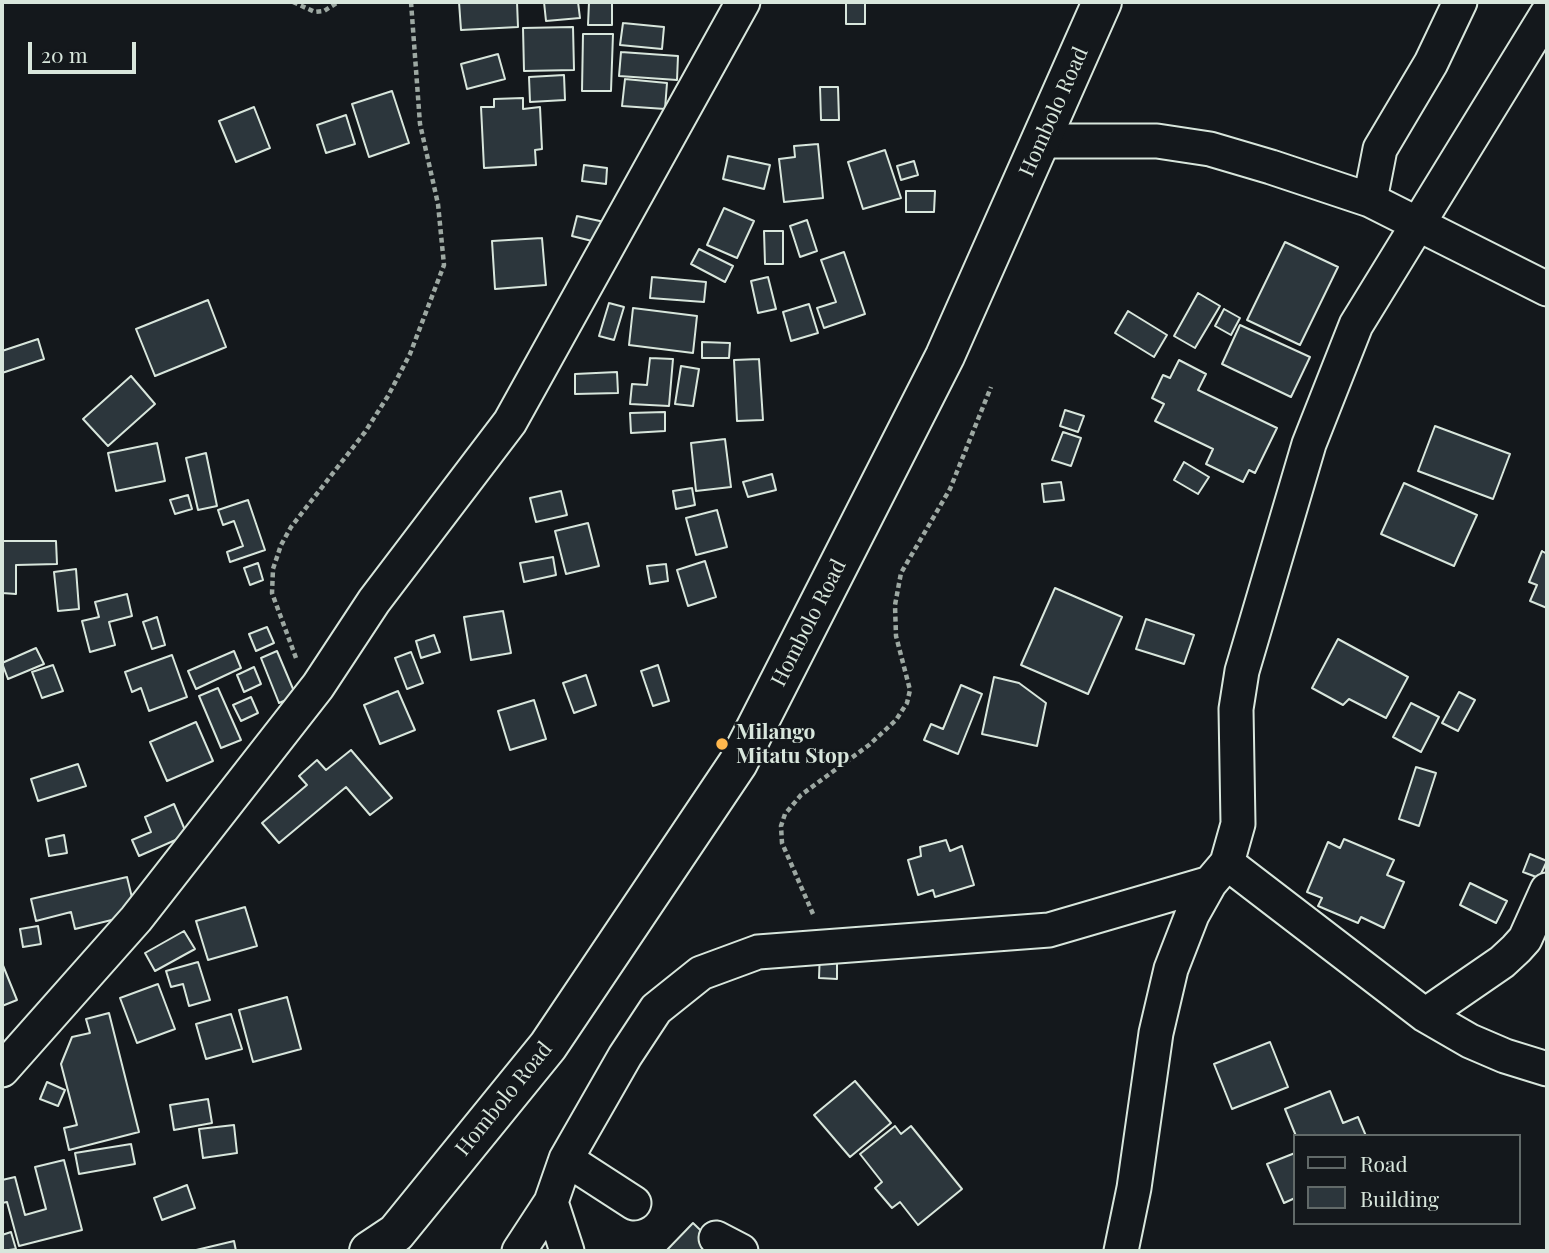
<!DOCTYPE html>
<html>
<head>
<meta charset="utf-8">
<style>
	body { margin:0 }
	#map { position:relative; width:1549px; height:1253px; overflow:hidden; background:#14181c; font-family:"Playfair Display",serif }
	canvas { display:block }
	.frame { position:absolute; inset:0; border:4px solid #d8e6dc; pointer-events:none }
	.legend { position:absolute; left:1293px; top:1134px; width:228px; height:91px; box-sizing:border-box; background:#14181c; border:2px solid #626a69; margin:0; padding:9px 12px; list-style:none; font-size:21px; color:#d8e6dc }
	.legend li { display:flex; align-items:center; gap:14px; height:35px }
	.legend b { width:35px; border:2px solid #626a69 }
	.scale { position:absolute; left:28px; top:42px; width:108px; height:32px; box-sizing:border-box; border:4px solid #d8e6dc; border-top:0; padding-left:9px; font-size:21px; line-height:24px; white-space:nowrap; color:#d8e6dc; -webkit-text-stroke:5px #14181c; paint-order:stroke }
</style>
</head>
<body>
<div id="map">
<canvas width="1549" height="1253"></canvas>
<div class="frame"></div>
<ul class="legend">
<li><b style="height:9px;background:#14181c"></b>Road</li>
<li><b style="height:19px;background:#2c363c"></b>Building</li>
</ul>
<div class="scale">20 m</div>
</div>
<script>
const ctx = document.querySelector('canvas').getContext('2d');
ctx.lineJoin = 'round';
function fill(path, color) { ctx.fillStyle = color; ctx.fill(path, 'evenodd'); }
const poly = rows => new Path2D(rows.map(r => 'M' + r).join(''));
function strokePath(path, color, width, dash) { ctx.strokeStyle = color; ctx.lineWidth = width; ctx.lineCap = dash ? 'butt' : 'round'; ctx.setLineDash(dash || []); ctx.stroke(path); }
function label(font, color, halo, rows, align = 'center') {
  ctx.font = font + ' "Playfair Display",serif'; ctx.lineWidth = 5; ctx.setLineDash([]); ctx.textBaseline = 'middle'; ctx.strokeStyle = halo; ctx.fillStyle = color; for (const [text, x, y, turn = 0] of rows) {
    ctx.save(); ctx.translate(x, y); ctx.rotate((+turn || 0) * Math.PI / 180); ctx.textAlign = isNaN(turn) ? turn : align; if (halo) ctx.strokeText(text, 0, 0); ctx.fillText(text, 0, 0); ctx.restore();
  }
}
const building = poly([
	[459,2,517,2,518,27,461,30,459,2],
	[544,2,578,2,580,18,546,21,544,2],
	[589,2,612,2,612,25,588,25,589,2],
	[846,2,865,2,865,24,846,24,846,2],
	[623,23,664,27,662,49,620,45,623,23],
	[573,27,574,70,524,71,523,28,573,27],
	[583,34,613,34,611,91,582,91,583,34],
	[621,52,678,56,677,80,619,76,621,52],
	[498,54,505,79,467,89,461,64,498,54],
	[564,75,565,100,530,102,529,77,564,75],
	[625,79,667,83,665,109,622,106,625,79],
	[820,87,838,87,839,120,821,120,820,87],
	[392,91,409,143,369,157,352,104,392,91],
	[523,98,523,109,540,107,542,149,535,150,536,165,484,168,481,107,494,107,494,99,523,98],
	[254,107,270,148,236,162,219,121,254,107],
	[346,115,355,144,326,153,317,125,346,115],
	[818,144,823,198,784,202,779,159,795,157,794,146,818,144],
	[885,150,901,198,863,209,848,162,885,150],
	[728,156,770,165,764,189,723,179,728,156],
	[914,161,918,175,901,180,897,166,914,161],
	[584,165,607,168,606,184,582,181,584,165],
	[906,191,935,191,934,212,906,212,906,191],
	[724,208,754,221,737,258,707,245,724,208],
	[577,216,609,223,604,244,572,236,577,216],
	[807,220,817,251,800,257,790,226,807,220],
	[764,231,783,231,783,264,765,264,764,231],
	[542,238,546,285,495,289,492,241,542,238],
	[1285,242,1338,267,1300,345,1247,320,1285,242],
	[699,249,733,266,725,282,691,264,699,249],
	[844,252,865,314,824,328,817,308,836,302,821,260,844,252],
	[652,277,706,282,704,302,650,298,652,277],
	[768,277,776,309,758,313,751,281,768,277],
	[1198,293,1220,306,1195,348,1174,336,1198,293],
	[208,300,226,347,155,376,136,329,208,300],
	[609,303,624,307,614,340,599,336,609,303],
	[809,304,818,333,791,341,783,312,809,304],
	[633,308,697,316,693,353,629,345,633,308],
	[1224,309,1240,318,1231,335,1215,326,1224,309],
	[1128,311,1167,335,1154,357,1115,333,1128,311],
	[1240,325,1310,357,1291,397,1222,364,1240,325],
	[38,339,44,359,2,373,2,351,38,339],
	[702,342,730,343,729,358,702,358,702,342],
	[650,358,673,359,669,406,630,404,632,384,647,385,650,358],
	[759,359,763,420,737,421,734,360,759,359],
	[1179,360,1206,374,1198,390,1277,428,1255,473,1249,470,1243,482,1206,464,1213,449,1155,421,1164,404,1152,398,1163,375,1170,378,1179,360],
	[681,366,699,369,693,406,675,404,681,366],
	[617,372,618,393,575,394,575,374,617,372],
	[131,376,155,404,108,446,83,419,131,376],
	[1065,410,1084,416,1078,432,1060,426,1065,410],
	[665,412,665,431,631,433,630,413,665,412],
	[1435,426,1510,454,1493,499,1418,471,1435,426],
	[1063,432,1081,438,1071,466,1052,460,1063,432],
	[725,439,731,487,696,491,691,443,725,439],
	[157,443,165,481,116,491,108,453,157,443],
	[206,453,217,506,198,510,186,458,206,453],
	[1184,462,1209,477,1198,494,1174,480,1184,462],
	[772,474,776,490,748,497,743,482,772,474],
	[1061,482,1064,500,1044,502,1042,484,1061,482],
	[1404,483,1477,515,1454,566,1381,534,1404,483],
	[692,488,695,505,676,509,673,491,692,488],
	[561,491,567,515,536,522,530,498,561,491],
	[188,495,192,509,175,514,170,500,188,495],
	[248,500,265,550,230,562,227,552,243,546,234,521,223,525,218,510,248,500],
	[717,510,727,547,696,555,686,518,717,510],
	[588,523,599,566,566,574,555,531,588,523],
	[2,541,56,541,57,564,16,565,16,594,2,593,2,541],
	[1542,551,1547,554,1547,608,1530,601,1537,585,1529,582,1542,551],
	[553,557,556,575,524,582,520,563,553,557],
	[705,561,716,597,688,606,677,570,705,561],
	[258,563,263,580,250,585,244,568,258,563],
	[666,564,668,581,650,584,647,566,666,564],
	[76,569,79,609,58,611,54,572,76,569],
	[1055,588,1122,617,1088,694,1021,665,1055,588],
	[127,594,132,616,109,622,115,645,90,652,82,621,99,617,95,602,127,594],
	[503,611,511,653,471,660,464,617,503,611],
	[157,617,165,645,152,649,143,622,157,617],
	[1146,619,1194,635,1184,664,1136,649,1146,619],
	[267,627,274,643,256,651,249,634,267,627],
	[434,635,440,652,421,658,416,641,434,635],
	[1338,639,1408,677,1386,718,1349,699,1343,705,1312,688,1338,639],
	[36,648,44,664,8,679,2,663,36,648],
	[234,651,241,668,196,689,188,671,234,651],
	[277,651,296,696,279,703,261,658,277,651],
	[411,652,423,683,407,689,395,658,411,652],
	[172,655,187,697,149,711,141,688,132,692,125,672,172,655],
	[53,665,63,691,42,698,32,672,53,665],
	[658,665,669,701,653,706,641,671,658,665],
	[254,667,261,684,244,692,237,675,254,667],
	[586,675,596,705,574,713,563,683,586,675],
	[994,677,1019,683,1046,703,1037,746,982,734,994,677],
	[961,685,982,694,958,754,924,740,931,724,943,729,961,685],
	[218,688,241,740,221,748,199,696,218,688],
	[398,691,415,730,380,744,364,705,398,691],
	[1459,692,1475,700,1458,731,1442,723,1459,692],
	[251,697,258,713,241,721,233,705,251,697],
	[534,700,546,739,510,750,498,711,534,700],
	[1411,703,1439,717,1421,752,1393,737,1411,703],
	[196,722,213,761,167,781,150,742,196,722],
	[351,750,392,798,370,815,346,787,279,843,262,823,307,785,299,776,317,760,326,770,351,750],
	[78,764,86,786,38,801,31,779,78,764],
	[1416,767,1436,773,1419,826,1399,819,1416,767],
	[174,804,187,835,139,856,132,840,151,832,145,817,174,804],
	[64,835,67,853,49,856,46,839,64,835],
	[1344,839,1394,860,1387,875,1404,882,1384,928,1361,917,1358,923,1318,906,1322,898,1307,892,1328,842,1340,848,1344,839],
	[946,840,950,851,962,846,974,885,935,897,933,890,918,895,908,860,921,856,920,847,946,840],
	[1530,854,1547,861,1539,878,1523,872,1530,854],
	[127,877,136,914,75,929,71,912,36,921,31,899,127,877],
	[1470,883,1507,901,1496,923,1460,905,1470,883],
	[245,907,257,946,208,960,196,921,245,907],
	[38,926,41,944,23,947,20,929,38,926],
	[184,931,195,949,155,971,145,953,184,931],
	[820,951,837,951,837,979,819,978,820,951],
	[198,962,210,1000,189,1006,183,984,171,987,166,971,198,962],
	[2,963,17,1000,2,1006,2,963],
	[158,984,175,1029,137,1043,120,998,158,984],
	[287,997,301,1049,253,1062,239,1010,287,997],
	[109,1013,139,1132,69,1150,64,1128,77,1125,61,1064,72,1037,90,1033,86,1019,109,1013],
	[231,1014,242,1049,206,1059,196,1024,231,1014],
	[1270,1042,1288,1087,1232,1109,1214,1064,1270,1042],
	[855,1081,891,1123,850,1157,814,1115,855,1081],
	[47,1082,65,1090,58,1106,40,1099,47,1082],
	[1330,1091,1343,1123,1358,1117,1366,1136,1296,1136,1285,1109,1330,1091],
	[208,1099,212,1123,174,1130,170,1105,208,1099],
	[234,1125,237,1153,203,1158,199,1129,234,1125],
	[895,1126,901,1134,911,1126,962,1189,918,1225,900,1202,892,1208,875,1188,882,1182,860,1154,895,1126],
	[131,1144,135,1164,79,1174,75,1153,131,1144],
	[1295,1153,1295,1198,1284,1203,1267,1164,1295,1153],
	[64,1160,82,1230,19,1246,7,1202,2,1203,2,1180,15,1177,25,1215,46,1209,35,1167,64,1160],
	[187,1185,195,1208,162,1220,154,1198,187,1185],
	[693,1223,722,1251,666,1251,693,1223],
	[11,1232,16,1249,2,1251,2,1235,11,1232],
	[234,1241,236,1251,192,1251,234,1241]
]);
fill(building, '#2c363c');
strokePath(building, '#d8e6dc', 2);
const minor = poly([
	[1040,141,1157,141,1210,149,1271,167,1370,200,1547,289],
	[1370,200,1380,149,1431,63,1460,2],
	[1227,863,1425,1015,1470,1041,1505,1056,1547,1069],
	[1425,1015,1502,962,1516,949,1525,939,1547,890],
	[2,1070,136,919,318,686,374,601,510,422,743,2],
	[566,1159,634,1203],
	[716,1238,741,1251],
	[519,1251,551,1202],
	[567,1251,551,1202,566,1159,625,1056,656,1009,701,973,758,952,1049,930,1210,883],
	[1121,1251,1134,1188,1156,1033,1171,969,1192,915,1210,883,1227,863,1238,824,1236,709,1242,671,1309,444,1356,325,1547,14]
]);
const tertiary = poly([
	[369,1251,396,1233,548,1046,738,763,945,356,1102,2]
]);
strokePath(minor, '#d8e6dc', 37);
strokePath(tertiary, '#d8e6dc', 42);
strokePath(poly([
	[293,2,315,12,324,11,338,2],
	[296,658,272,593,273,569,281,545,291,527,365,432,388,396,410,354,444,265,438,204,420,124,411,2],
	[813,914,782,843,781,826,785,814,801,795,869,745,896,720,907,703,910,690,896,636,895,605,901,573,950,489,991,387]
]), '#9da8a2', 4.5, [5, 3.5]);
strokePath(minor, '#14181c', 33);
strokePath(tertiary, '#14181c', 38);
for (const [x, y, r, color] of [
	[722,744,7,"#ffb74d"]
]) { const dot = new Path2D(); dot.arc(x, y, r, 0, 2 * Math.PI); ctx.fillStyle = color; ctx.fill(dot); strokePath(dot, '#14181c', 2.5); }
label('21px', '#d8e6dc', '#14181c', [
	["Hombolo Road",1054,112,-66],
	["Hombolo Road",809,623,-63],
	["Hombolo Road",504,1099,-51]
]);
label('bold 21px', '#d8e6dc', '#14181c', [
	["Milango",736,732],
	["Mitatu Stop",736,756]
], 'left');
</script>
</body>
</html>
